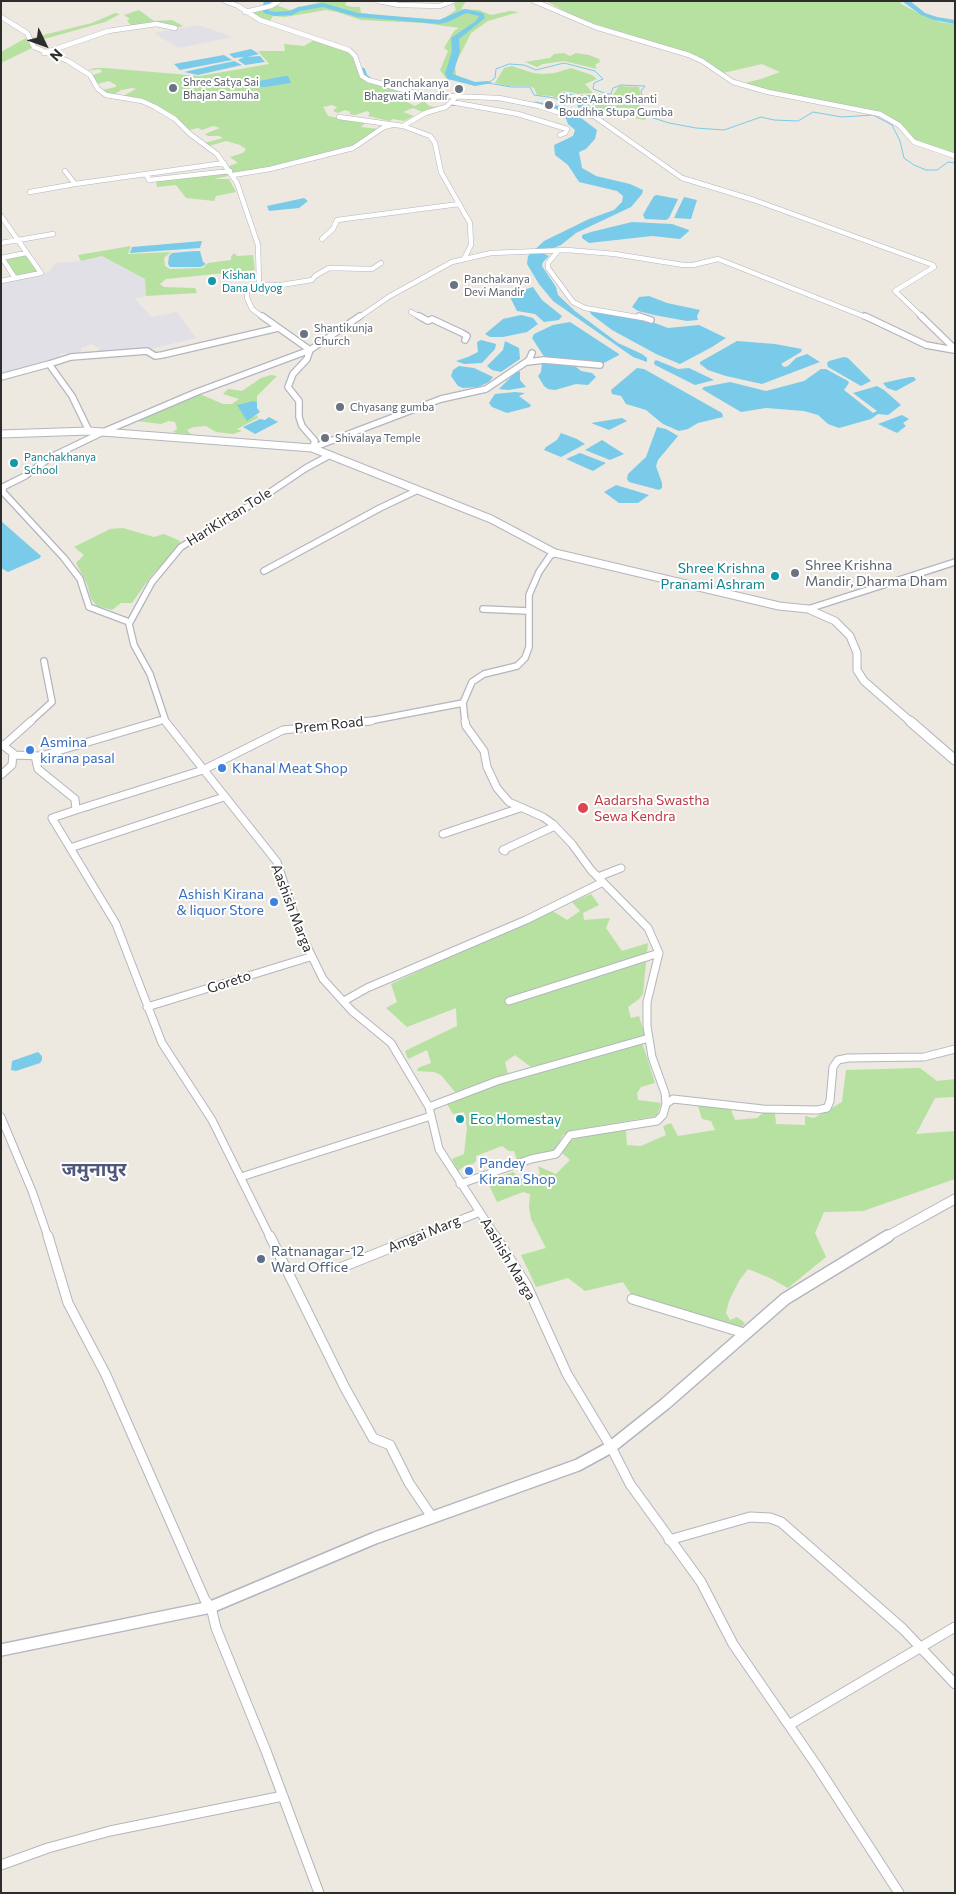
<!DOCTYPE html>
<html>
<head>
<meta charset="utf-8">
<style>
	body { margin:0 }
	#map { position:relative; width:956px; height:1894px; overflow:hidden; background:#ede8e0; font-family:Commissioner,sans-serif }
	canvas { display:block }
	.frame { position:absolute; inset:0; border:2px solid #2d2d2d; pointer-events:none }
	.north { position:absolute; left:20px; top:20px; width:50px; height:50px; -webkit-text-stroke:4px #fff; paint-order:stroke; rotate:132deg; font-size:14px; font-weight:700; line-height:20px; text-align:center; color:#2d2d2d }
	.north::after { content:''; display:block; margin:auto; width:18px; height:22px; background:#2d2d2d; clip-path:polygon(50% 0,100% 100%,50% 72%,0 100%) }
</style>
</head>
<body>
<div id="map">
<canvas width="956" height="1894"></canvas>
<div class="frame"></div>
<div class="north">N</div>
</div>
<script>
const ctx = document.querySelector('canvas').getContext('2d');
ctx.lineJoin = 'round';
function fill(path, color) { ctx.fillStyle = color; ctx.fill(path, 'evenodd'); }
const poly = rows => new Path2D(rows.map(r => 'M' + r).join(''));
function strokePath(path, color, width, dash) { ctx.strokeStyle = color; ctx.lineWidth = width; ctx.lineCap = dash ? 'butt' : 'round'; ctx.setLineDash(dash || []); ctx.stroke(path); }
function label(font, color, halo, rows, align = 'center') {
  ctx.font = font + ' Commissioner,"Noto Sans Devanagari",sans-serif'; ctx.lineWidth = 4; ctx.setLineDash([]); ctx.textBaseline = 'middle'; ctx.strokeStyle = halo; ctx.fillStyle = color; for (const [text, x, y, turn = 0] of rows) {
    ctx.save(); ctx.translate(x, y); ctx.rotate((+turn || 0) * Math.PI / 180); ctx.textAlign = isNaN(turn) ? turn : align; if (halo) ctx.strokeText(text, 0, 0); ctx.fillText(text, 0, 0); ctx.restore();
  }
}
fill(poly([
	[198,25,233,37,178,48,154,33],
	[102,256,145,279,146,296,135,299,152,317,177,312,196,338,146,350,93,354,100,349,92,344,82,348,80,355,71,356,69,353,61,353,57,361,1,376,1,281,49,272,55,263,81,261]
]), '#e2e0e7');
fill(poly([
	[324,1,347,1,345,5,352,7,360,7,361,13,385,16,442,20,456,10,454,4,457,1,466,1,461,9,479,10,491,15,510,11,519,12,488,21,471,33,455,65,456,75,448,81,440,70,448,51,444,48,454,31,459,28,424,23,361,20,337,12,326,10,285,17,273,16,270,21,261,19,248,12,276,5,290,10],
	[546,1,900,1,901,4,926,17,940,22,955,24,955,155,920,144,883,115,769,92,741,84,761,79,780,72,762,64,723,73,710,63,690,54,579,19],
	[139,10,154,21,172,20,183,26,176,28,170,25,131,26,127,20,130,19,124,15],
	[115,13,120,14,105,22,37,41,33,41,31,38,92,23],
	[26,38,32,48,1,63,1,52],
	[314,40,350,52,362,79,405,92,399,98,415,106,424,101,429,106,438,107,423,112,413,108,403,112,414,116,404,121,393,119,389,121,368,116,370,113,367,111,355,115,349,114,351,112,345,110,338,113,333,111,337,107,332,105,323,107,328,116,365,123,361,127,379,129,359,143,345,149,284,164,233,174,229,166,238,163,230,157,243,153,246,149,240,145,226,141,209,146,205,143,223,138,219,136,208,136,205,134,220,128,213,126,202,130,198,128,189,130,165,111,123,96,136,89,132,88,121,90,114,95,107,93,102,90,116,87,116,85,109,81,97,84,93,75,102,72,100,69,86,71,95,68,105,68,200,76,269,64,258,51,285,51,284,44,304,46],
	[564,53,570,56,576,53,589,55,599,59,600,62,595,65,597,69,564,61,543,64,537,67,525,62,550,58,554,54],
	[512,66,533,73,543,74,555,73,571,68,592,75,597,79,585,84,593,93,579,94,563,91,559,94,563,99,578,101,570,104,552,96,537,95,534,88,528,86,507,86,495,83,504,68],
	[619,86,639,87,641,99,639,114,646,118,645,120,618,115,612,111,599,114,574,110,596,105,596,101,599,94,607,97,613,95],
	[225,172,228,176,214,179,229,179,236,192,216,196,214,201,186,198,176,185,157,187,156,181],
	[131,246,128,254,171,252,164,258,165,266,170,269,203,268,208,263,231,260,231,257,234,253,237,256,253,255,255,270,166,279,160,284,164,287,195,288,197,293,146,296,145,279,102,256,81,261,78,255],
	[25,254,38,273,16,277,4,259],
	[271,375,277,376,257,396,257,402,254,401,247,420,257,415,258,418,237,429,242,431,233,434,216,432,206,426,194,427,187,430,191,434,177,433,173,432,177,429,175,422,169,421,161,424,136,421,137,419,200,394,223,404,232,404,239,399,223,394,228,389,242,391,261,378],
	[123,528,154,537,164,534,180,541,177,548,151,576,132,603,121,603,112,610,97,606,91,599,87,584,76,563,84,555,74,547,110,529],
	[591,894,599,905,583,913,584,920,610,918,606,928,622,951,648,943,643,994,639,999,628,1007,631,1018,639,1016,645,1036,531,1067,515,1055,505,1062,508,1074,455,1092,441,1075,434,1072,417,1071,418,1068,431,1063,427,1050,408,1059,405,1051,457,1026,456,1008,407,1027,386,1008,397,1002,391,984,551,910,567,920,580,911,572,902],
	[642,1042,655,1083,641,1087,637,1093,638,1100,661,1103,657,1116,574,1130,563,1135,555,1151,517,1160,514,1151,509,1151,502,1146,476,1156,476,1161,473,1164,466,1165,458,1171,452,1159,464,1154,467,1128,464,1112,453,1114,447,1104,482,1089],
	[920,1068,937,1081,955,1079,955,1097,935,1098,916,1134,955,1131,955,1179,863,1211,824,1212,815,1233,826,1257,788,1288,770,1278,748,1269,739,1281,729,1301,726,1313,730,1320,737,1317,745,1323,737,1332,631,1294,623,1282,585,1291,568,1278,536,1287,521,1255,546,1248,531,1219,529,1207,530,1194,523,1192,497,1202,487,1181,513,1172,528,1184,540,1174,538,1166,556,1174,570,1160,561,1152,567,1142,579,1137,626,1130,627,1145,641,1146,666,1135,663,1126,671,1123,678,1136,715,1130,711,1121,702,1119,697,1103,731,1110,735,1120,757,1118,765,1111,775,1113,776,1124,805,1125,805,1116,814,1118,842,1102,846,1070]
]), '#b6e1a0');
fill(poly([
	[251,49,259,54,247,57,260,56,265,62,245,65,238,60,244,57,234,58,229,54],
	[224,55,232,60,180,70,174,64],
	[234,61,242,65,198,75,184,72],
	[285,76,288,76,291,83,265,87,252,86,254,82],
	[564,92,581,97,578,95,596,95,596,97,592,100,594,104,578,108,577,102,581,101,563,98,560,95],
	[564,114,576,114,597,130,595,139,586,149,579,152,582,168,596,176,630,184,643,190,642,194,631,207,576,233,561,245,542,253,549,256,543,262,542,266,556,287,558,295,575,311,618,343,642,354,647,358,647,362,633,357,553,301,539,284,527,264,528,256,544,241,589,219,614,210,622,202,623,196,617,191,579,182,568,165,555,155,554,145,573,136,575,130,568,124],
	[657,195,678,199,669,218,666,220,645,219,643,215,648,206,654,196],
	[684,197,697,200,691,219,674,218],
	[304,198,308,201,299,208,269,211,267,206],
	[632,222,672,224,689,230,689,231,680,239,652,236,589,243,582,238,582,235,591,232],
	[202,241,200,248,130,253,132,247],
	[195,251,200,251,203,262,206,264,201,267,170,267,168,264,169,256,172,253],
	[533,287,542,300,562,316,559,320,544,322,535,314,517,311,510,297,513,293],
	[649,296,667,303,700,310,697,316,698,320,687,321,654,315,638,311,632,307,639,297],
	[592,310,647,320,668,328,699,325,726,338,712,347,680,364,656,354,612,330,592,315,589,311],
	[521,315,533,318,538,324,527,332,503,337,490,337,485,334,503,319],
	[570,322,619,354,619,355,602,364,585,361,545,358,532,338,534,334,553,325],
	[481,340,496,344,495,349,482,363,464,364,456,361,468,357,478,352,477,342],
	[505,341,519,348,520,359,501,372,492,370,487,366,503,350],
	[737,341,775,344,802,349,801,352,781,364,784,367,788,366,796,358,807,354,820,362,762,384,726,376,708,370,700,364,700,362],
	[844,357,848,358,871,381,861,386,828,367,827,363,829,361],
	[656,360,678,369,689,368,714,380,695,385,655,365,654,362],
	[546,362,575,366,581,371,592,373,596,377,588,385,576,384,555,390,548,389,544,386,538,376,541,372,542,363],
	[459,366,474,368,493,377,489,382,478,387,463,388,458,386,451,376,453,370],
	[637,368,644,369,722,413,723,417,698,423,688,429,679,431,663,424,646,410,626,404,621,396,612,394,611,390],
	[821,369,826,369,848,381,849,383,844,390,873,413,877,411,853,393,877,386,884,390,901,405,888,415,878,414,871,419,839,428,828,424,818,415,804,411,766,408,741,412,702,389,704,387,730,382,766,391,804,381],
	[517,371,520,372,520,380,526,387,509,390,499,389],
	[910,377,914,377,916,380,896,391,887,388,883,383],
	[515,392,525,393,519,396,531,405,530,407,507,413,492,407,489,403,495,394],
	[254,401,257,402,257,408,260,412,247,421,237,405],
	[902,415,909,419,903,423,906,426,897,433,878,424],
	[269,417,278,422,255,434,243,427,260,419,265,420],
	[622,418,627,421,609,430,591,423],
	[657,427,666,429,678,436,658,460,656,466,662,483,662,488,659,490,629,482,627,479,628,474,646,457],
	[561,433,577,439,585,444,561,457,544,450,546,447,557,440],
	[602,440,624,454,610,460,585,450],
	[580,453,606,463,593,471,566,459],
	[616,485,649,495,638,503,619,503,604,492],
	[1,521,41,556,40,558,8,572,1,568],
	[38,1052,42,1056,42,1060,40,1063,16,1071,11,1070,12,1061]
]), '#79cbe9');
strokePath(poly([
	[488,83,495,78,496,69,509,64,524,65,536,70,564,63,595,71,603,79,594,83,593,89,607,94,611,94,613,88,621,85,645,86,641,91,644,115,669,123,696,128,724,130,761,117,774,120,798,121,813,112,842,117,873,115,892,125,900,141,904,158,914,165,926,170,937,170,948,162,955,163],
	[488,83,511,87,530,87,534,95,555,98,565,105]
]), '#79cbe9', 1);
strokePath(poly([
	[363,70,365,76,370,80],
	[536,104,563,109]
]), '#79cbe9', 4.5);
fill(poly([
	[264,1,271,1,269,11,275,12,290,11,298,7,323,3,358,13,439,20,465,9,483,13,485,18,459,39,460,51,453,74,475,82,488,81,492,83,475,86,448,79,445,74,452,51,451,38,476,21,479,16,466,13,448,22,439,24,357,17,323,7,300,11,292,15,275,16,264,13,262,9,264,1],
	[902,1,910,1,925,13,937,17,955,20,955,24,934,20,921,15,902,1]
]), '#79cbe9');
const minorFar3 = poly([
	[225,1,238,6,260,20,349,50,355,56,362,76,368,80,422,95,499,98,539,106,557,112,594,116,682,178,754,200,933,265,934,267,895,291,923,318],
	[378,1,399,5,440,6,453,1],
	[534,1,595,27,689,55,702,61,733,82,768,92,880,114,899,125,914,142,955,156],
	[245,12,271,6,279,1],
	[1,17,27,33,34,47,68,61,90,75,98,89,106,95,142,101,155,107,175,119,190,134,217,154,237,183,258,245,259,283,247,291,247,298,252,309,264,318],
	[44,53,108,31,156,24,175,28],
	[456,97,446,107,425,113,403,126,430,136,435,143,441,172,470,223,471,245,464,259],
	[451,102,518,114,567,129,565,133,560,135],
	[339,117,403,126],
	[65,171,75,184,224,163],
	[146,174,149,180,230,171],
	[233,175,270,169,353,148,384,127,392,125],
	[30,192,75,184],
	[1,216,41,273,1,281],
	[322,239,333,229,337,220,459,204],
	[1,243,53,234],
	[558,251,548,263,548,268,573,302,585,308,643,318],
	[1,258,26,253],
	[2,258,15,278],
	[259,283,261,285,281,285,312,280,315,276,329,268,372,269,381,263],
	[411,312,422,318],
	[358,318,390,296,452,262,491,253,567,250,615,254,683,265,693,265,718,259,868,318]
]);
const minorFar2 = poly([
	[419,316,428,321,432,319,462,333,467,336,465,340],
	[639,316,651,320],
	[865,316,926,345,954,350],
	[921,316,955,349],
	[527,362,544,360,600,365],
	[1,377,49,364],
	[89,431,72,396,49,364,71,357,147,351,155,356,162,355,278,328],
	[312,448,315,441,302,426,299,417,299,401,288,387,293,374,307,359,310,350,360,316],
	[312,448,441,399,486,389,529,360,532,353],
	[1,488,25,476,51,457,103,432,197,392,310,350,262,316],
	[3,488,3,492,64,558,80,579,89,607,129,622],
	[264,571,380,508,418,490],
	[483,609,528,611],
	[808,609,955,562],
	[30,722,52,702,44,661],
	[155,722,164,719],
	[166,722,150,674,134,645,129,624,152,582,181,547,257,501,306,468,330,455],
	[364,722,463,703],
	[465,722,463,703,472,682,484,674,517,666,525,658,529,647,529,595,539,572,550,556,555,553]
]);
const minorFar1 = poly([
	[165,721,277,862,300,932,323,979,352,1011,391,1043,429,1107,439,1149,496,1237],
	[465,721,466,726,484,751,487,767,497,788,509,802,543,817,553,824,572,844,591,870,648,928,659,953,647,1002,647,1026,652,1057,665,1093,666,1104],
	[1,744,13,753,12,765,1,775],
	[3,746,31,721],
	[13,755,41,756,159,721],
	[35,756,38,769,75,799,76,810,52,818,116,924,162,1043,212,1120,270,1237],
	[76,810,203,770,283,730,371,721],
	[443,834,520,808],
	[70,848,224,797],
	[505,851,503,850,555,826],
	[598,877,621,868],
	[344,1001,367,988,526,920,603,882],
	[509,1001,659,953],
	[147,1007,310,957],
	[429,1107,497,1081,649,1038],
	[1,1117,32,1191,48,1237],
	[241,1177,431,1116],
	[460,1184,531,1159,556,1154,570,1135,657,1121,663,1115,666,1104,673,1099,763,1109,817,1110,827,1108,830,1101,833,1067,838,1060,848,1058,924,1057,955,1049],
	[417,1237,480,1212]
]);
const minor = poly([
	[48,1236,68,1303,106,1375,205,1600,211,1607,216,1628,266,1751,319,1893],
	[270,1236,345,1388,373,1438,390,1445,409,1483,432,1517],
	[495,1236,527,1286,567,1374,611,1447,630,1484,701,1582,733,1644,817,1766,899,1893],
	[340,1268,420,1236],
	[632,1299,744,1333],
	[669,1540,750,1517,770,1518,781,1522,903,1629,955,1684],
	[789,1725,955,1627],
	[1,1865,48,1848,110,1831,283,1796]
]);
const tertiaryFar2 = poly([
	[1,434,89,431,312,448,491,519,555,553,779,606,808,609,835,621,850,636,857,653,857,670,864,681,911,722]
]);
const tertiaryFar1 = poly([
	[910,721,955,760],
	[886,1237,955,1199]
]);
const tertiary = poly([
	[1,1650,211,1607,375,1538,578,1465,611,1447,665,1404,785,1299,888,1236]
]);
strokePath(minorFar3, '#b3b6bf', 5.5);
strokePath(minorFar2, '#b3b6bf', 8);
strokePath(minorFar1, '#b3b6bf', 9);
strokePath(minor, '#b3b6bf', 11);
strokePath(tertiaryFar2, '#b3b6bf', 9);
strokePath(tertiaryFar1, '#b3b6bf', 11);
strokePath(tertiary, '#b3b6bf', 14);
strokePath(minorFar3, '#fff', 4.5);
strokePath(minorFar2, '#fff', 5.5);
strokePath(minorFar1, '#fff', 7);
strokePath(minor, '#fff', 9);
strokePath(tertiaryFar2, '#fff', 7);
strokePath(tertiaryFar1, '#fff', 9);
strokePath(tertiary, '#fff', 11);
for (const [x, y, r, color] of [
	[173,88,5,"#6b7280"],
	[459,89,5,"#6b7280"],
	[549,105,5,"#6b7280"],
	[212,281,5,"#0f9aa8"],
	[454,285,5,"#6b7280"],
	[304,334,5,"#6b7280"],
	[340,407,5,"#6b7280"],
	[325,438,5,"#6b7280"],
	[14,463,5,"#0f9aa8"],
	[795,573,5,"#6b7280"],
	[775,576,5,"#0f9aa8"],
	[30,750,5,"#3f7fe0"],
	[222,768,5,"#3f7fe0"],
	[583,808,6,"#e0444e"],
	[274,902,5,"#3f7fe0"],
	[460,1119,5,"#0f9aa8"],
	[469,1171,5,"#3f7fe0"],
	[261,1259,5,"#5c6f8a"]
]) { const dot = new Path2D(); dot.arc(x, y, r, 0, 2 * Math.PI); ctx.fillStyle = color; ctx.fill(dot); strokePath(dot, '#fff', 2); }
label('11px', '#5b616d', '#fff', [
	["Shree Satya Sai",183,82],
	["Bhajan Samuha",183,95],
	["Panchakanya",449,83,"right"],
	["Bhagwati Mandir",449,96,"right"],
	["Shree Aatma Shanti",559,99],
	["Boudhha Stupa Gumba",559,112],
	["Panchakanya",464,279],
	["Devi Mandir",464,292],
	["Shantikunja",314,328],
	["Church",314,341],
	["Chyasang gumba",350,407],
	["Shivalaya Temple",335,438]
], 'left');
label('11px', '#0d838f', '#fff', [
	["Kishan",222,275],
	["Dana Udyog",222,288],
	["Panchakhanya",24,457],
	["School",24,470]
], 'left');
label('14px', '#2d2d2d', '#fff', [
	["HariKirtan Tole",229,517,-32],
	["Prem Road",329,725,-6],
	["Aashish Marga",292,908,69],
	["Goreto",229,982,-18],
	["Amgai Marg",424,1234,-22],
	["Aashish Marga",508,1259,59]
]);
label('14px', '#5b616d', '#fff', [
	["Shree Krishna",805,565],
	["Mandir, Dharma Dham",805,581]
], 'left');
label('14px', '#0d838f', '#fff', [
	["Shree Krishna",765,568],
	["Pranami Ashram",765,584],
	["Eco Homestay",470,1119,"left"]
], 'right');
label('14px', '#366cbe', '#fff', [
	["Asmina",40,742],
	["kirana pasal",40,758],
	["Khanal Meat Shop",232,768],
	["Ashish Kirana",264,894,"right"],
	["& liquor Store",264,910,"right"],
	["Pandey",479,1163],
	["Kirana Shop",479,1179]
], 'left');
label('14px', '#be3a42', '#fff', [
	["Aadarsha Swastha",594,800],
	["Sewa Kendra",594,816]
], 'left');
label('14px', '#4e5e75', '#fff', [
	["Ratnanagar-12",271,1251],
	["Ward Office",271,1267]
], 'left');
label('bold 19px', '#4f577c', '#fff', [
	["जमुनापुर",94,1170]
]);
</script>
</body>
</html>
